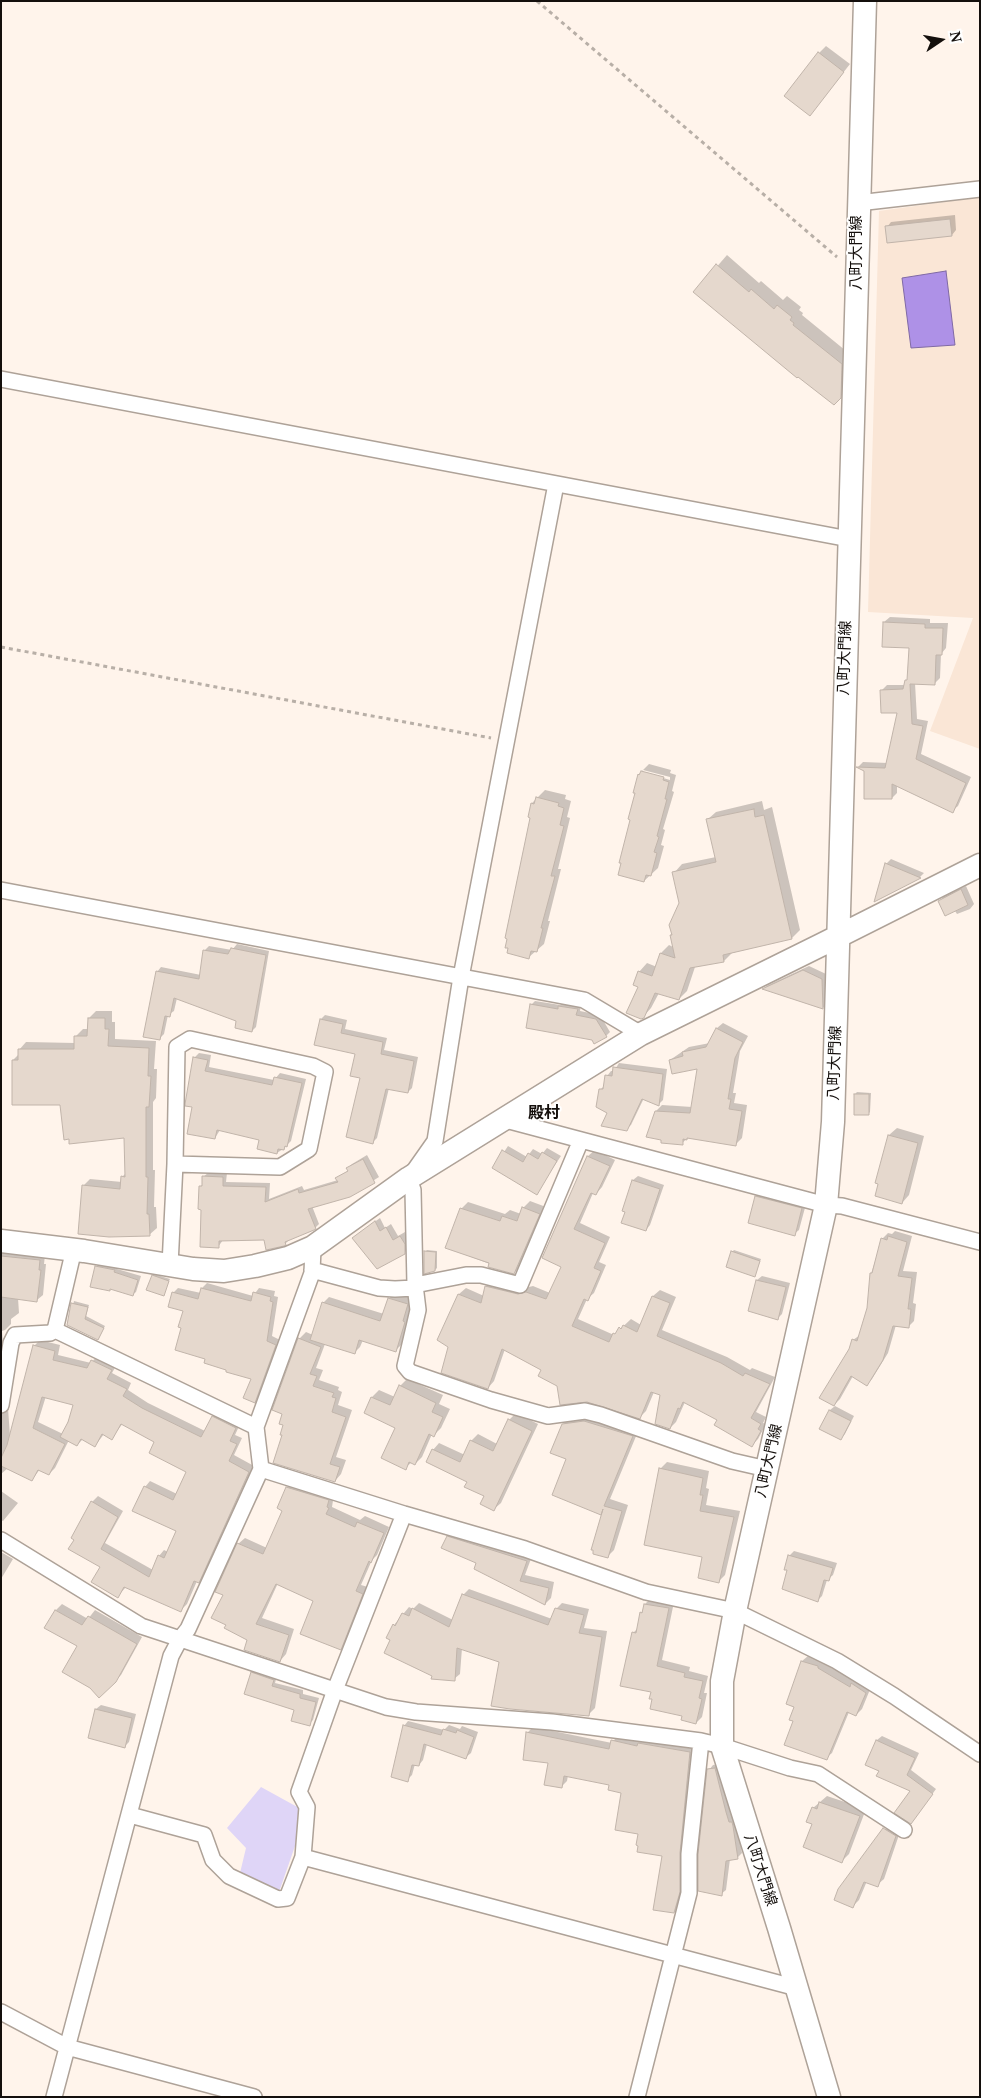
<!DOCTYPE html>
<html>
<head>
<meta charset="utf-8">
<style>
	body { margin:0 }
	#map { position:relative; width:981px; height:2098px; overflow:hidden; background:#fff4eb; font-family:"Noto Serif",serif }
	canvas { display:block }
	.frame { position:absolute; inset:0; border:2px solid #140f0c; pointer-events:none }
	.north { position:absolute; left:916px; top:15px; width:50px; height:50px; -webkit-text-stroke:4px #fff; paint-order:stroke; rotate:78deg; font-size:14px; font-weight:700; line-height:20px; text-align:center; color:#140f0c }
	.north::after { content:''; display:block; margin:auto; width:18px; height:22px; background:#140f0c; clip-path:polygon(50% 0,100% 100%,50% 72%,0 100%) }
</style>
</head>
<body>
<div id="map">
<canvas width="981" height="2098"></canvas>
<div class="frame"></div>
<div class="north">N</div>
</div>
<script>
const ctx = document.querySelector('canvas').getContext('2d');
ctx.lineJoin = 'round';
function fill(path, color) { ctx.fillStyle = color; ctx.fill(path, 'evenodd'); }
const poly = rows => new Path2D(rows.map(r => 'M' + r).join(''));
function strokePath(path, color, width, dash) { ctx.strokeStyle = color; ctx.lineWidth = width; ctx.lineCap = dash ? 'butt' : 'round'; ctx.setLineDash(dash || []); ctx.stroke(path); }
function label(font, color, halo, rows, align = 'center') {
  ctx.font = font + ' "Noto Serif","Noto Sans JP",serif'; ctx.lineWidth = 4; ctx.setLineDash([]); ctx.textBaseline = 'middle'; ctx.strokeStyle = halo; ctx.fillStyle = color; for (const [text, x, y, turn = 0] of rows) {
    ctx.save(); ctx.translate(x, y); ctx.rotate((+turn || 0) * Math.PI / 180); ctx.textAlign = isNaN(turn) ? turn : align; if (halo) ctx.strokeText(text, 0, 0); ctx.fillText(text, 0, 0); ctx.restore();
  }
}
fill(poly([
	[980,197,980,749,930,731,973,618,868,612,879,211]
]), '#fae6d6');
fill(poly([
	[261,1787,301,1809,295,1846,279,1892,240,1873,246,1848,227,1828]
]), '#dfd5f7');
const water = poly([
	[946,271,955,345,911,348,902,278,946,271]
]);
fill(water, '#ae91e7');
strokePath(water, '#806aa5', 1);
fill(poly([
	[826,46,850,64,810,115,819,53],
	[955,215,956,230,952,235,887,227,891,222],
	[727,255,759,283,761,281,783,300,787,296,801,307,799,310,803,313,802,315,851,355,850,387,833,404,695,292],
	[890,617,930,619,930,623,948,623,946,648,941,654,940,678,934,684,915,683,917,719,928,721,921,754,971,777,958,806,952,811,897,785,897,793,892,798,865,771,858,767,863,762,888,763,899,712,881,691,887,685,905,685,909,678,911,647,884,622],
	[649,764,671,770,670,773,676,775,672,791,674,792,663,829,665,830,661,845,664,846,658,868,644,881,636,792,639,775,643,770,643,772,670,780,670,777,643,770],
	[545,790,566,795,565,799,571,801,567,817,570,818,558,869,561,869,548,921,550,921,544,944,529,957,517,886,516,885,532,817,529,816,532,803],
	[762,801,764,810,772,807,800,930,792,938,732,953,724,961,695,967,687,991,679,999,659,993,651,1008,643,1017,639,972,647,963,657,967,661,953,669,945,673,947,671,936,680,903,674,873,682,864,716,857,707,820,716,812],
	[891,859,924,873,920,877,876,900,886,864],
	[966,886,974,904,970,909,957,914,955,911,940,901,944,896],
	[237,944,269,951,256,1027,252,1031,238,1021,177,998,174,1011,168,1015,164,1034,160,1038,157,972,161,967,201,975,205,950,209,946,232,950],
	[809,966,826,974,827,1003,823,1008,764,988,768,985],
	[535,1001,560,1005,564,1002,581,1005,580,1011,600,1015,610,1032,606,1036,593,1039,531,1005],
	[96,1011,112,1011,112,1022,115,1022,115,1039,156,1041,154,1069,157,1069,156,1098,153,1102,153,1170,155,1170,154,1207,156,1207,157,1228,149,1235,83,1186,90,1179,122,1182,122,1177,126,1173,125,1137,62,1104,13,1060,19,1054,19,1050,26,1042,76,1043,76,1036,83,1029,89,1029,89,1018],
	[325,1015,347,1020,345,1029,387,1038,384,1050,418,1057,412,1088,408,1092,389,1088,377,1138,373,1142,356,1054,321,1019],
	[723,1023,748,1036,740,1051,733,1093,736,1093,734,1103,747,1105,742,1138,736,1144,688,1138,682,1143,656,1111,662,1105,692,1107,698,1068,670,1060,689,1047,710,1043,717,1028],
	[199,1053,211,1055,209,1067,274,1080,280,1073,306,1079,291,1141,283,1149,277,1153,261,1139,220,1130,215,1138,194,1106,194,1058],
	[619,1063,667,1069,663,1100,659,1104,644,1098,631,1125,626,1129,609,1112,600,1090,605,1085,607,1076,611,1071,614,1071],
	[857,1092,871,1093,870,1112,868,1114,855,1094],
	[897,1128,924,1136,909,1195,902,1203,880,1183,876,1182,889,1135],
	[508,1146,527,1157,533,1149,542,1154,547,1148,561,1156,536,1193,494,1167],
	[595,1150,615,1160,602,1187,596,1194,593,1193,580,1223,610,1237,599,1262,606,1265,594,1293,587,1299,578,1319,614,1335,631,1319,641,1325,653,1296,660,1290,676,1297,662,1330,727,1357,750,1370,752,1368,775,1377,756,1412,766,1417,763,1423,766,1424,758,1439,752,1445,719,1420,685,1402,676,1422,670,1428,662,1395,654,1392,646,1411,640,1417,558,1385,543,1369,505,1349,494,1381,488,1388,449,1347,439,1340,459,1294,466,1288,484,1296,486,1286,492,1280,525,1288,533,1286,550,1293,563,1266,543,1257,588,1156],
	[367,1155,379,1177,349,1196,312,1206,319,1224,315,1228,290,1239,285,1244,266,1239,223,1240,218,1247,203,1208,200,1187,203,1184,203,1177,208,1173,227,1173,226,1182,270,1183,269,1199,302,1186,304,1190,338,1180,337,1178,349,1170,348,1168,352,1164],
	[638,1176,664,1185,650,1225,646,1230,623,1210,633,1180],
	[761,1192,806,1204,799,1230,794,1234,756,1196],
	[530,1201,546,1207,521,1266,514,1273,447,1248,462,1208,468,1202,505,1214,510,1210,521,1214,523,1208],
	[380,1218,385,1228,391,1224,398,1236,405,1232,409,1239,409,1248,404,1253,359,1233],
	[895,1231,912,1236,903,1271,917,1272,913,1303,916,1304,914,1321,909,1326,896,1325,888,1353,872,1379,867,1384,853,1376,840,1399,834,1405,853,1340,860,1335,868,1308,871,1274,882,1239,888,1233,892,1234],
	[1,1250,45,1255,44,1264,46,1264,43,1295,37,1300,18,1298,19,1313,11,1319,11,1324,5,1330,2,1331,4,1356,1,1371],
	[427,1250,437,1251,437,1268,435,1270,425,1252],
	[734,1250,761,1259,755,1275,732,1252],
	[100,1263,118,1266,117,1269,141,1276,136,1292,132,1295,111,1288,109,1290,96,1267],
	[154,1274,170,1279,163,1294,152,1276],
	[762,1276,790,1283,782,1314,778,1318,757,1280],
	[207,1283,253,1296,259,1288,275,1291,274,1296,278,1297,272,1336,280,1340,260,1396,254,1401,253,1379,207,1358,183,1327,184,1310,173,1293,178,1288,201,1293,202,1288],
	[395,1292,413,1299,408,1315,411,1316,402,1344,396,1350,363,1340,360,1347,354,1353,325,1344,316,1368,323,1370,319,1380,339,1387,338,1390,342,1392,338,1405,352,1410,336,1457,346,1460,341,1474,335,1481,283,1435,284,1413,274,1409,299,1339,306,1332,313,1335,323,1303,329,1297,384,1314,389,1299],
	[74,1301,89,1305,86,1316,105,1326,98,1339,68,1325],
	[40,1340,60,1345,58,1355,91,1363,98,1355,117,1364,112,1373,131,1383,128,1390,148,1403,205,1431,213,1417,218,1411,241,1422,235,1435,242,1438,234,1455,254,1466,204,1576,198,1582,197,1581,187,1604,181,1610,126,1587,118,1596,102,1566,92,1502,98,1496,123,1511,105,1543,153,1570,159,1556,164,1550,168,1552,178,1530,145,1487,150,1481,177,1494,187,1471,156,1441,123,1423,112,1438,104,1434,95,1446,83,1439,77,1445,69,1440,55,1468,49,1474,40,1469,32,1480,8,1468,1,1474,1,1407,8,1408,10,1436,34,1346],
	[46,1396,75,1404,63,1434,38,1422],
	[407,1379,443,1395,439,1404,450,1409,441,1428,434,1435,432,1434,422,1457,415,1464,412,1462,405,1468,397,1427,372,1397,379,1390,395,1397,400,1386],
	[835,1406,854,1416,845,1434,840,1439,821,1429,830,1410],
	[516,1413,538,1424,501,1503,494,1509,485,1496,433,1450,439,1443,465,1455,471,1441,478,1434,497,1444,509,1420],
	[592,1414,639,1429,610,1499,628,1505,614,1550,607,1557,604,1510,600,1513,568,1459,563,1424,570,1417],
	[667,1462,709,1471,706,1488,709,1489,706,1505,740,1511,725,1575,719,1581,703,1556,660,1469],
	[293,1481,334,1494,332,1507,360,1520,365,1516,389,1527,377,1555,372,1560,361,1585,368,1587,347,1642,340,1649,314,1600,278,1583,262,1618,294,1629,286,1654,280,1661,228,1624,225,1595,238,1544,245,1538,267,1548,284,1510,287,1487],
	[1,1491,18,1503,3,1521,1,1520],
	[454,1531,532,1556,525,1575,554,1582,551,1598,545,1604,478,1562,448,1537],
	[794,1551,837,1563,833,1575,827,1580,822,1596,818,1600,788,1569,789,1556],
	[1,1552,13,1559,1,1579],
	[469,1589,552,1619,556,1609,562,1603,589,1609,584,1628,607,1631,595,1708,589,1714,500,1662,462,1648,460,1674,454,1679,433,1675,392,1640,394,1625,409,1607,413,1609,419,1603,453,1620,463,1595],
	[651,1598,674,1602,662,1660,690,1667,689,1671,708,1676,704,1693,707,1693,702,1717,696,1723,654,1698,633,1633,638,1628,641,1613,644,1609,645,1604],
	[62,1604,88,1619,95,1610,142,1637,121,1675,114,1682,78,1646,46,1628,56,1610],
	[808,1656,823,1661,823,1662,855,1681,858,1679,871,1687,862,1709,856,1715,849,1712,832,1753,826,1758,795,1720,802,1661],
	[255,1669,277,1676,275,1683,303,1690,303,1694,319,1698,313,1720,309,1724,295,1709,252,1673],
	[101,1705,136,1714,129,1742,124,1747,89,1737,96,1709],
	[408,1721,444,1730,449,1725,460,1729,462,1726,478,1732,471,1753,466,1757,427,1744,423,1760,419,1765,415,1764,412,1775,407,1780,404,1726],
	[533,1727,612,1743,618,1735,696,1746,685,1885,680,1906,674,1912,663,1855,639,1833,623,1792,610,1784,568,1775,567,1781,561,1787,550,1762,528,1732],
	[882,1736,919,1753,911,1770,936,1789,915,1818,912,1791,866,1764,877,1740],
	[719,1764,737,1821,742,1853,737,1858,730,1859,726,1890,721,1894,709,1770,713,1765],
	[827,1796,866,1809,849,1854,841,1862,813,1824,813,1808],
	[891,1822,901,1829,884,1879,877,1885,867,1881,859,1900,853,1906,839,1889]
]), '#0003');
const building = poly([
	[818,52,844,72,810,116,784,96,818,52],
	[950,219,952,236,887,243,885,226,950,219],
	[716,264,749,292,751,289,774,309,777,305,792,317,790,320,794,323,793,325,842,364,841,398,834,405,798,377,797,378,693,292,716,264],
	[883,622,925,624,925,628,943,628,942,655,936,655,935,685,910,684,912,724,923,726,916,759,966,783,953,813,892,784,892,799,864,799,864,771,856,767,885,768,897,713,881,713,880,690,903,689,905,680,907,680,909,648,882,647,883,622],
	[641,771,664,777,663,780,669,782,665,799,667,799,657,836,659,837,654,852,657,853,651,876,646,875,644,882,618,875,621,863,619,863,630,820,628,819,635,793,633,793,638,774,639,775,641,771],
	[536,797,559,803,558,806,564,808,560,825,564,826,551,876,555,876,541,928,543,928,537,952,531,951,529,959,507,953,508,948,505,948,507,939,505,938,530,818,528,817,531,803,534,804,536,797],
	[754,809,755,817,764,815,792,939,723,955,724,962,690,968,679,1000,655,993,644,1018,641,1019,626,1013,638,987,633,985,638,971,652,976,660,953,675,958,670,935,672,935,669,925,679,903,672,872,716,862,706,819,754,809],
	[885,863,921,878,874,902,885,863],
	[961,889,968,905,945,916,938,901,961,889],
	[231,948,266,955,252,1032,235,1028,236,1021,174,998,170,1017,165,1016,160,1040,143,1037,156,971,199,979,203,950,228,954,231,948],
	[803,970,822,979,823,1009,762,989,803,970],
	[530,1004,558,1009,558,1006,578,1009,576,1015,596,1019,607,1037,594,1044,592,1040,526,1028,530,1004],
	[88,1018,105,1018,105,1029,109,1029,108,1046,149,1048,148,1076,151,1076,149,1107,146,1107,146,1177,148,1177,147,1214,149,1214,150,1236,109,1237,78,1234,82,1185,120,1189,121,1176,125,1177,124,1138,69,1144,69,1139,64,1140,60,1105,12,1105,12,1060,18,1060,18,1049,74,1049,74,1036,87,1036,88,1018],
	[320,1019,343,1024,341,1033,383,1042,381,1054,414,1061,408,1093,386,1089,373,1144,346,1137,360,1078,350,1076,355,1054,314,1045,320,1019],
	[716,1028,743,1042,735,1058,728,1099,731,1099,729,1109,742,1111,736,1146,687,1138,687,1140,683,1139,683,1145,661,1143,661,1140,646,1137,655,1111,690,1113,697,1069,672,1074,669,1060,683,1056,682,1052,706,1047,716,1028],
	[193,1057,208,1060,205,1071,272,1085,274,1077,302,1083,287,1147,285,1146,284,1150,278,1149,277,1154,257,1149,259,1140,217,1130,215,1139,187,1134,192,1107,185,1106,185,1104,193,1057],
	[613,1067,663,1074,659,1106,642,1099,627,1131,601,1126,607,1113,596,1107,599,1089,603,1089,605,1075,612,1076,613,1067],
	[854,1094,869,1094,869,1115,854,1115,854,1094],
	[888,1135,918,1143,902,1204,875,1196,878,1184,875,1183,888,1135],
	[502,1150,523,1162,528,1153,538,1159,542,1152,557,1161,537,1195,492,1168,502,1150],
	[587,1156,610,1166,596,1195,591,1193,574,1229,605,1243,594,1268,601,1271,588,1301,584,1299,572,1326,609,1342,613,1333,615,1334,619,1327,621,1329,623,1325,637,1332,652,1296,670,1303,657,1336,721,1363,743,1376,745,1373,770,1384,751,1418,761,1424,758,1429,761,1431,752,1447,714,1425,717,1420,683,1402,680,1409,678,1408,670,1429,655,1424,660,1395,651,1392,640,1419,587,1402,560,1405,557,1386,538,1376,541,1370,502,1349,488,1389,441,1373,448,1347,437,1340,458,1294,481,1303,485,1286,518,1294,526,1292,546,1299,561,1267,542,1258,587,1156],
	[363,1159,375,1183,350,1197,308,1209,316,1229,314,1230,285,1242,286,1245,284,1246,266,1250,264,1240,219,1241,219,1248,200,1247,201,1210,198,1209,199,1186,202,1186,202,1176,223,1177,223,1186,266,1187,265,1202,298,1189,299,1193,338,1182,335,1178,348,1171,346,1168,363,1159],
	[632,1180,660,1189,646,1231,621,1223,625,1212,622,1211,632,1180],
	[755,1196,802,1208,795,1236,748,1223,755,1196],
	[522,1207,540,1214,514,1274,488,1267,489,1263,445,1248,460,1208,500,1221,502,1216,517,1221,522,1207],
	[375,1221,380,1231,386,1227,393,1240,400,1236,405,1244,405,1254,377,1269,352,1238,375,1221],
	[888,1236,907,1242,898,1276,912,1278,908,1309,911,1309,909,1328,893,1326,883,1360,867,1386,851,1376,834,1406,819,1398,849,1349,852,1339,857,1341,867,1308,870,1273,872,1273,881,1238,887,1240,888,1236],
	[424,1251,436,1252,435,1271,424,1274,424,1251],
	[731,1251,760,1261,755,1277,726,1267,731,1251],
	[1,1256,40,1260,39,1270,41,1270,37,1302,1,1297,1,1256],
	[95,1266,115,1270,114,1272,138,1280,133,1296,110,1289,110,1291,90,1287,95,1266],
	[152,1275,169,1281,164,1296,146,1290,152,1275],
	[756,1280,786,1287,778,1320,748,1311,756,1280],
	[201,1288,251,1301,253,1292,271,1297,270,1301,273,1302,267,1341,276,1345,255,1403,243,1398,251,1379,226,1372,226,1370,204,1363,205,1359,175,1350,181,1328,178,1327,183,1311,168,1307,172,1292,198,1299,201,1288],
	[388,1298,408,1304,403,1321,405,1322,396,1352,359,1340,355,1354,310,1340,322,1302,380,1321,388,1298],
	[71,1303,88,1307,85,1319,104,1328,98,1340,67,1325,71,1303],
	[298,1338,321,1347,310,1374,317,1376,313,1386,334,1393,332,1397,336,1398,332,1412,346,1417,330,1464,340,1467,335,1482,273,1463,282,1435,280,1435,283,1425,279,1424,282,1414,272,1410,298,1338],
	[33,1345,55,1351,53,1360,87,1368,91,1360,112,1370,107,1379,127,1389,123,1396,142,1408,201,1437,212,1416,236,1428,230,1441,237,1444,229,1461,249,1472,199,1583,194,1581,181,1612,124,1587,118,1598,91,1582,100,1567,68,1549,74,1540,71,1538,91,1501,118,1517,101,1549,149,1577,158,1555,164,1558,176,1531,132,1511,144,1486,173,1500,186,1472,149,1453,154,1442,121,1424,112,1440,102,1434,95,1447,81,1439,77,1446,60,1437,68,1422,73,1405,42,1397,33,1428,65,1444,49,1475,38,1470,32,1481,1,1466,1,1458,7,1445,33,1345],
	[399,1385,436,1403,432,1412,443,1417,434,1437,429,1434,415,1465,409,1462,406,1470,381,1458,395,1428,364,1413,371,1397,390,1405,399,1385],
	[829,1410,851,1421,841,1440,819,1429,829,1410],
	[508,1419,532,1431,494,1511,480,1504,484,1496,464,1487,467,1482,426,1462,432,1449,460,1462,470,1440,493,1451,508,1419],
	[584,1421,633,1436,604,1506,622,1511,608,1558,593,1554,593,1550,591,1550,603,1509,601,1515,552,1495,566,1459,550,1453,562,1424,584,1421],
	[659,1468,703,1478,700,1495,703,1495,700,1511,734,1517,719,1583,698,1578,702,1557,644,1545,659,1468],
	[286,1487,329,1500,327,1507,329,1508,326,1514,355,1527,357,1522,384,1533,371,1563,369,1561,356,1591,363,1594,341,1650,300,1634,313,1601,276,1584,256,1624,289,1635,280,1662,244,1650,247,1640,224,1628,226,1625,211,1618,223,1595,215,1592,237,1543,263,1554,282,1511,277,1508,286,1487],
	[447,1536,527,1561,520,1581,549,1588,545,1605,474,1569,476,1563,441,1548,447,1536],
	[788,1555,833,1568,829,1581,824,1580,818,1602,782,1589,787,1570,784,1570,788,1555],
	[462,1594,548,1625,555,1608,584,1615,579,1633,602,1637,589,1716,510,1709,491,1706,499,1662,457,1648,455,1681,431,1679,432,1676,384,1653,390,1640,386,1638,393,1624,395,1626,402,1613,409,1616,412,1608,449,1627,462,1594],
	[644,1604,669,1608,657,1666,685,1673,684,1677,703,1681,699,1698,702,1699,696,1724,681,1720,682,1716,650,1709,652,1699,649,1699,651,1692,620,1686,632,1632,636,1633,640,1612,642,1613,644,1604],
	[55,1610,82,1625,88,1616,137,1644,116,1682,99,1698,90,1688,62,1672,77,1646,44,1628,55,1610],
	[801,1661,818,1666,818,1668,850,1687,851,1683,866,1693,856,1716,847,1712,827,1760,784,1745,793,1721,789,1720,794,1707,786,1704,801,1661],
	[251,1672,274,1680,272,1686,300,1694,300,1698,316,1702,310,1726,291,1721,294,1710,244,1694,251,1672],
	[95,1709,132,1718,125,1748,88,1738,95,1709],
	[403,1725,441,1735,443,1729,456,1733,457,1730,474,1737,466,1759,424,1744,419,1766,412,1765,408,1782,391,1777,403,1725],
	[526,1732,609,1749,611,1740,637,1746,638,1743,690,1752,680,1853,680,1892,674,1913,653,1910,662,1856,637,1852,638,1846,636,1845,638,1834,615,1830,621,1793,608,1790,609,1785,564,1776,562,1788,544,1785,548,1763,523,1760,526,1732],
	[876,1740,915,1758,907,1775,933,1794,911,1824,894,1813,910,1791,876,1776,879,1771,865,1765,876,1740],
	[715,1768,726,1812,729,1822,732,1822,733,1826,738,1859,726,1861,722,1896,698,1891,698,1854,707,1769,715,1768],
	[819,1802,860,1816,842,1863,803,1847,812,1824,806,1822,812,1807,817,1809,819,1802],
	[883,1828,896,1836,878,1887,864,1882,853,1908,834,1900,838,1889,883,1828]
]);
fill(building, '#e5d8cd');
strokePath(building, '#c1b4aa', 1);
const street = poly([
	[858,203,980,189],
	[1,379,849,539],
	[556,484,461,977,435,1141,409,1178,413,1190,415,1285,418,1310,405,1366,410,1372,491,1400,548,1416,585,1411,601,1415,732,1461,767,1469],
	[1,890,584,1000,641,1034],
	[502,1119,826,1205,842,1206,980,1242],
	[74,1249,55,1330,256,1427],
	[170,1265,175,1164,280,1167,309,1149,325,1072,313,1066,190,1039,177,1047,175,1164],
	[312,1270,379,1288,395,1289,415,1288],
	[415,1285,466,1275,481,1275,520,1285,581,1140],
	[1,1405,11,1343,15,1335,50,1333,55,1330],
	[261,1469,404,1514,525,1549,646,1592,735,1611,837,1661,894,1696,980,1754],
	[1,1540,141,1626,386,1707,416,1712,552,1722,701,1741],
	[130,1815,204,1835,213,1860,229,1876,278,1899,287,1898,303,1857,797,1988],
	[303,1857,307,1807,299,1792,335,1690,404,1514],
	[1,2012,67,2047,254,2097],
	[54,2097,171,1656,180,1639,188,1629,261,1469,256,1427,312,1273,313,1247],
	[637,2097,689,1893,689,1854,701,1741,722,1746,790,1768,818,1774,904,1830]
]);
const secondary = poly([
	[1,1241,84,1251,193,1269,224,1271,255,1266,288,1258,313,1247,409,1178,641,1034,823,944,980,865],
	[829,2097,779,1928,722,1746,722,1681,735,1611,826,1205,833,1122,865,1]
]);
strokePath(street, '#aea298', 18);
strokePath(secondary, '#aea298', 25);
strokePath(poly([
	[537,1,837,257],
	[1,647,491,738]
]), '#b8afa7', 3, [4, 4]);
strokePath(street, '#fff', 15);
strokePath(secondary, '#fff', 22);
label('15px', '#140f0c', '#fff', [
	["八町大門線",857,253,-90],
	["八町大門線",845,658,-88],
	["八町大門線",835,1063,-88],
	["八町大門線",769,1461,-77],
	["八町大門線",760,1870,72]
]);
label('bold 16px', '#140f0c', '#fff', [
	["殿村",544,1113]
]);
</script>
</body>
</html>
